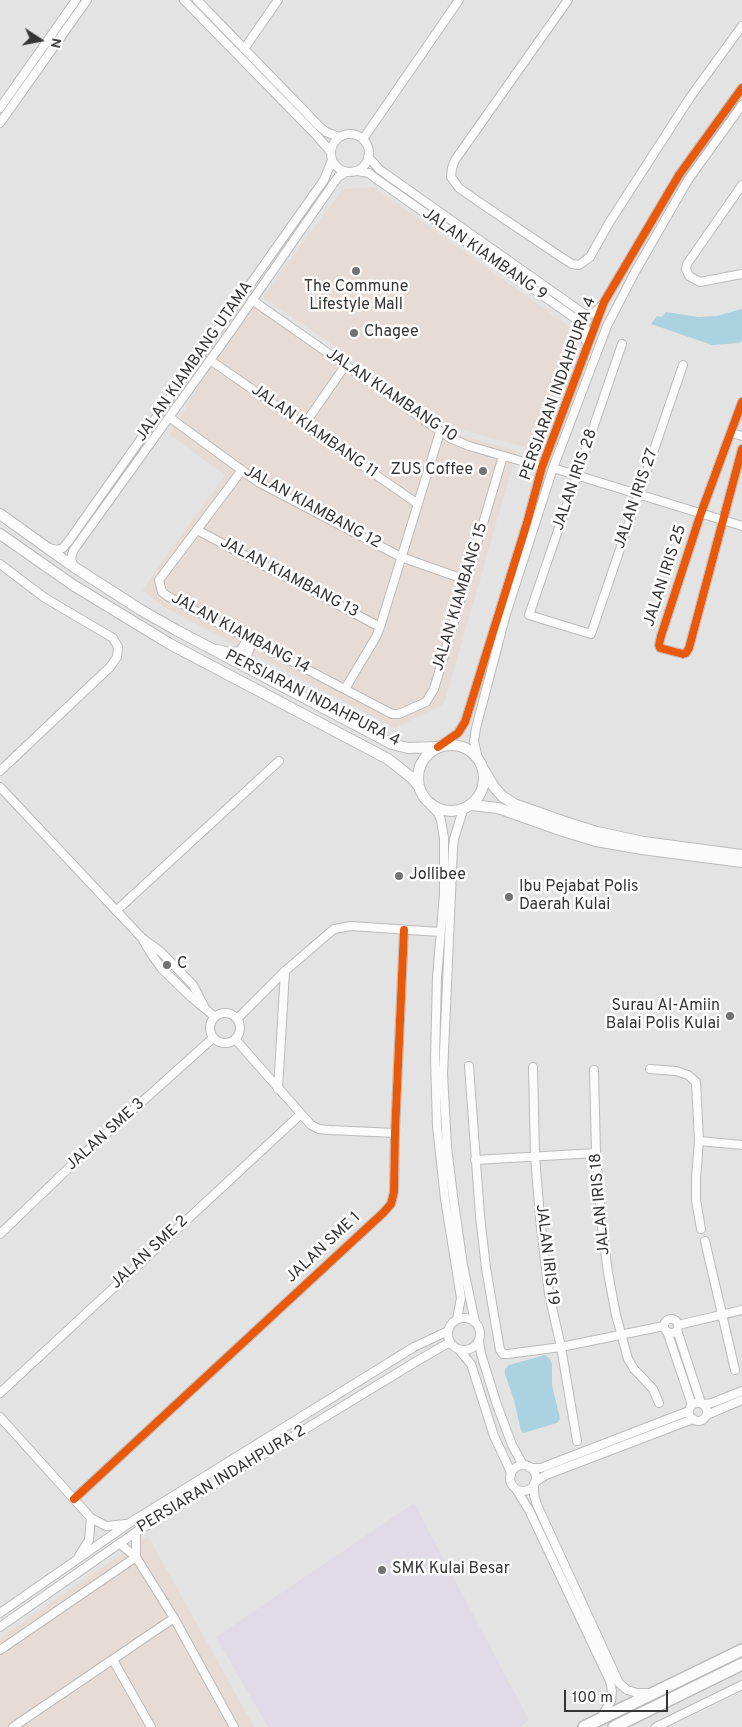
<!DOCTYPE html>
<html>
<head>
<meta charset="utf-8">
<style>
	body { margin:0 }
	#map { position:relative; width:742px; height:1727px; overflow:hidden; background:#e3e3e3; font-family:Overpass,sans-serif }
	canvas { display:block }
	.north { position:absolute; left:15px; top:15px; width:50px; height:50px; -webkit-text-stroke:4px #fff; paint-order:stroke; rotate:101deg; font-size:14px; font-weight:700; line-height:20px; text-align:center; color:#353536 }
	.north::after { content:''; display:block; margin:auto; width:18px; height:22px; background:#353536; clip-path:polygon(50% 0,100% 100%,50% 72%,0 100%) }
	.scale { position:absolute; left:564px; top:1690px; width:104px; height:22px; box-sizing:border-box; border:2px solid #353536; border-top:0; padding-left:6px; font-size:15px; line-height:18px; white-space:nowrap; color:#353536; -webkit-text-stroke:4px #fff; paint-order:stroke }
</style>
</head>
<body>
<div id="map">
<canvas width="742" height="1727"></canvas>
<div class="north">N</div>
<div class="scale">100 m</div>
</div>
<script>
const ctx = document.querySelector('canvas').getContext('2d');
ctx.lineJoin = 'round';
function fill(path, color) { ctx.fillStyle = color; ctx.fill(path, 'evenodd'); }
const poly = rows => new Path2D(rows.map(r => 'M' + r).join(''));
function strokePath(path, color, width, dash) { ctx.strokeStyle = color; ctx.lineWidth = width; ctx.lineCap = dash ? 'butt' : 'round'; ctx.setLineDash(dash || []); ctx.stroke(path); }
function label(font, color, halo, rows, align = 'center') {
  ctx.font = font + ' Overpass,sans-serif'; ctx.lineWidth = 5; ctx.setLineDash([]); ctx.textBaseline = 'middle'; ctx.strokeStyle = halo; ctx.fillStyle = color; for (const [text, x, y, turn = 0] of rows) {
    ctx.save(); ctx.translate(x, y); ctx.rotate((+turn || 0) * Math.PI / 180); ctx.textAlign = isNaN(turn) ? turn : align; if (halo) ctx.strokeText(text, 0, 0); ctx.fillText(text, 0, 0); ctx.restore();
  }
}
fill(poly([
	[374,187,578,333,532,449,452,427,263,297,343,189],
	[257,303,448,432,517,451,444,704,395,728,164,607,142,590,225,475,170,435,206,374],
	[148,1536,254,1727,0,1727,0,1638]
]), '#e7dbd5');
fill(poly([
	[414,1503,529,1720,520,1727,268,1727,216,1637]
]), '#e0dbe7');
fill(poly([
	[742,309,742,341,739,343,712,345,651,324,657,316,662,317,666,312,698,317,717,316],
	[545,1355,550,1359,552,1364,552,1385,560,1419,557,1423,523,1433,521,1431,514,1400,505,1374,505,1369,509,1365]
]), '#abd2e0');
const minor = poly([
	[184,0,316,135,331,152],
	[197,0,319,126,326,132,339,137],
	[568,0,455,160,452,168,451,177,459,188,479,202,561,257,572,264,579,265,590,257,609,223,691,96,742,26],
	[244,49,278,0],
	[0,108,76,0],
	[0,123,87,0],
	'331 153a19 19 0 1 1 38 0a19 19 0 1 1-38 0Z',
	[363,139,459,0],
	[368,157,380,170,583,313,588,315,595,312,601,306],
	[357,171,369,173,375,178,576,319,584,325,587,331,586,341],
	[742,185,687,264,686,269,689,276,700,282,742,274],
	[252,300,450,438,469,446,542,467],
	[622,344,529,615,591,634,683,365],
	[210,360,418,504],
	[742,402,701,513,661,636,659,645,660,648,683,654,686,653,689,648,742,449],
	[169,417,258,482,401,557,466,580],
	[304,425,345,366],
	[731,433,742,436],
	[553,468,742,526],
	[242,470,159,580,162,592,169,597,392,714,399,714,426,702,434,689,503,456],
	[197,530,380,627],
	[49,548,57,550,63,548,68,542,324,180,332,160],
	[0,564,45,598,113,638,118,647,117,657,110,667,0,771],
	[74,567,71,559,73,551,231,331,331,187,338,177,346,172],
	[253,641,247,655,250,663,259,671],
	[217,649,230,652,240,651,248,638],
	[345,689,376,637,380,627,440,432],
	[438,747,458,733,465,722,527,523,542,467,604,302,679,175,742,88],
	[478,759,474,741,476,728,506,614,553,468,607,326,635,272,688,180,742,105],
	[0,787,142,938,161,952,193,985,205,1008],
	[431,806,438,813,441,820,444,838,444,894,437,977,435,1059,437,1126,445,1199,461,1298,457,1319],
	[463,810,454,839,453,848,443,1074,447,1147,453,1196,463,1265,475,1322],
	[116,911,279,761],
	[143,940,150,952,162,969,191,997,215,1017],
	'210 1028a15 15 0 1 1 30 0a15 15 0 1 1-30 0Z',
	[237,1019,285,971,334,929,351,926,440,932],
	[235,1039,311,1125,319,1129,329,1130,395,1133],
	[469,1066,480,1216,486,1268,500,1350,503,1354,508,1354,561,1347,664,1326],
	[533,1067,535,1156,540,1218,549,1294,561,1347,577,1441],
	[650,1069,676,1071,688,1075,696,1082,699,1141,696,1178,696,1200,701,1229],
	[594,1070,596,1153,602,1227,608,1273,616,1315,628,1359,634,1369,653,1389,659,1403],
	[278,1089,285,971],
	[699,1141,742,1145],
	[475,1160,596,1153],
	[0,1234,75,1162,213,1038],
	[705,1241,735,1370],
	'448 1334a16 16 0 1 1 32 0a16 16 0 1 1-32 0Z',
	'664 1326a7 7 0 1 1 14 0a7 7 0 1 1-14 0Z',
	[678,1325,742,1310],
	[677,1330,701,1403],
	[667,1331,692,1405],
	[479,1340,481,1354,497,1405,512,1445,523,1465],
	[459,1350,471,1364,494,1436,509,1468,511,1475],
	[0,1393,301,1114],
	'689 1412a9 9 0 1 1 18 0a9 9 0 1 1-18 0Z',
	[704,1404,712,1403,742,1391],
	[707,1415,742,1400],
	[0,1417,91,1518,106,1526,126,1524],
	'510 1478a13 13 0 1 1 26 0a13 13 0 1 1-26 0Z',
	[530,1468,541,1468,689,1411],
	[535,1482,546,1475,693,1419],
	[534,1484,534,1495,537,1505,619,1683,627,1690,637,1693,649,1693],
	[516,1489,529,1510,610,1681,612,1691,611,1701,601,1717],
	[74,1499,383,1213,391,1204,394,1192,395,1133,404,930],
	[120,1544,136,1557,174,1618,234,1727],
	[79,1556,89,1540,91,1518],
	[136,1557,136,1532],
	[0,1613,128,1524,414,1347,448,1331],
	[0,1627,136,1532,417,1361,450,1342],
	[0,1650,136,1557],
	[113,1660,151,1727],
	[13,1727,174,1618],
	[656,1727,742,1685]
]);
const major = poly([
	[0,514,74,567,141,610,176,630,392,744,408,748,438,747],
	[0,534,73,585,170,644,388,759,412,778,418,785],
	'418 778a33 33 0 1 1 66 0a33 33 0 1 1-66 0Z',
	[482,767,494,787,502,796,514,804,565,822,597,832,644,842,742,855],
	[472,805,498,808,563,831,596,841,642,849,742,862]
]);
const highway = poly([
	[584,1727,742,1650],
	[614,1727,742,1664]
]);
strokePath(minor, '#bbb', 10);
strokePath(major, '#bbb', 12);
strokePath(highway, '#bbb', 14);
strokePath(minor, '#fbfbfb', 8);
strokePath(major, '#fbfbfb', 10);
strokePath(highway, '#fbfbfb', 11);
strokePath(poly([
	[742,402,701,513,661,636,659,645,660,648,683,654,686,653,689,648,742,449],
	[438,747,458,733,465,722,527,523,542,467,604,302,679,175,742,88],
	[74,1499,383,1213,391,1204,394,1192,395,1133,404,930]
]), '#e8590c', 8);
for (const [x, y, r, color] of [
	[356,271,5,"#727273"],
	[354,333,5,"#727273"],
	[483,471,5,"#727273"],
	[399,876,5,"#727273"],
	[509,897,5,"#727273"],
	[167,965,5,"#727273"],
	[730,1016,5,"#727273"],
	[382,1570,5,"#727273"]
]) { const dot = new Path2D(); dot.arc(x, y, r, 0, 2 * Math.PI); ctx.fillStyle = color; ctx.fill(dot); strokePath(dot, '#fff', 2); }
label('16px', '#353536', '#fff', [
	["JALAN KIAMBANG 9",484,255,35],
	["JALAN KIAMBANG UTAMA",195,362,-55],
	["PERSIARAN INDAHPURA 4",559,389,-70],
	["JALAN KIAMBANG 10",391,396,34],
	["JALAN KIAMBANG 11",314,432,35],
	["JALAN IRIS 28",576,480,-71],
	["JALAN IRIS 27",637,499,-71],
	["JALAN KIAMBANG 12",312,508,29],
	["JALAN IRIS 25",666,576,-72],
	["JALAN KIAMBANG 13",289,578,28],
	["JALAN KIAMBANG 15",461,597,-73],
	["JALAN KIAMBANG 14",240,634,28],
	["PERSIARAN INDAHPURA 4",312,699,27],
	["JALAN SME 3",106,1135,-42],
	["JALAN IRIS 18",601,1204,-95],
	["JALAN SME 1",324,1248,-43],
	["JALAN SME 2",150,1253,-43],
	["JALAN IRIS 19",546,1255,83],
	["PERSIARAN INDAHPURA 2",222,1480,-31]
]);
label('16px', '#353536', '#fff', [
	["The Commune",356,288,"center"],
	["Lifestyle Mall",356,306,"center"],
	["Chagee",364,333],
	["ZUS Coffee",473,471,"right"],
	["Jollibee",409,876],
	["Ibu Pejabat Polis",519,888],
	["Daerah Kulai",519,906],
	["C",177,965],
	["Surau Al-Amiin",720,1007,"right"],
	["Balai Polis Kulai",720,1025,"right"],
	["SMK Kulai Besar",392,1570]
], 'left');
</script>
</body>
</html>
